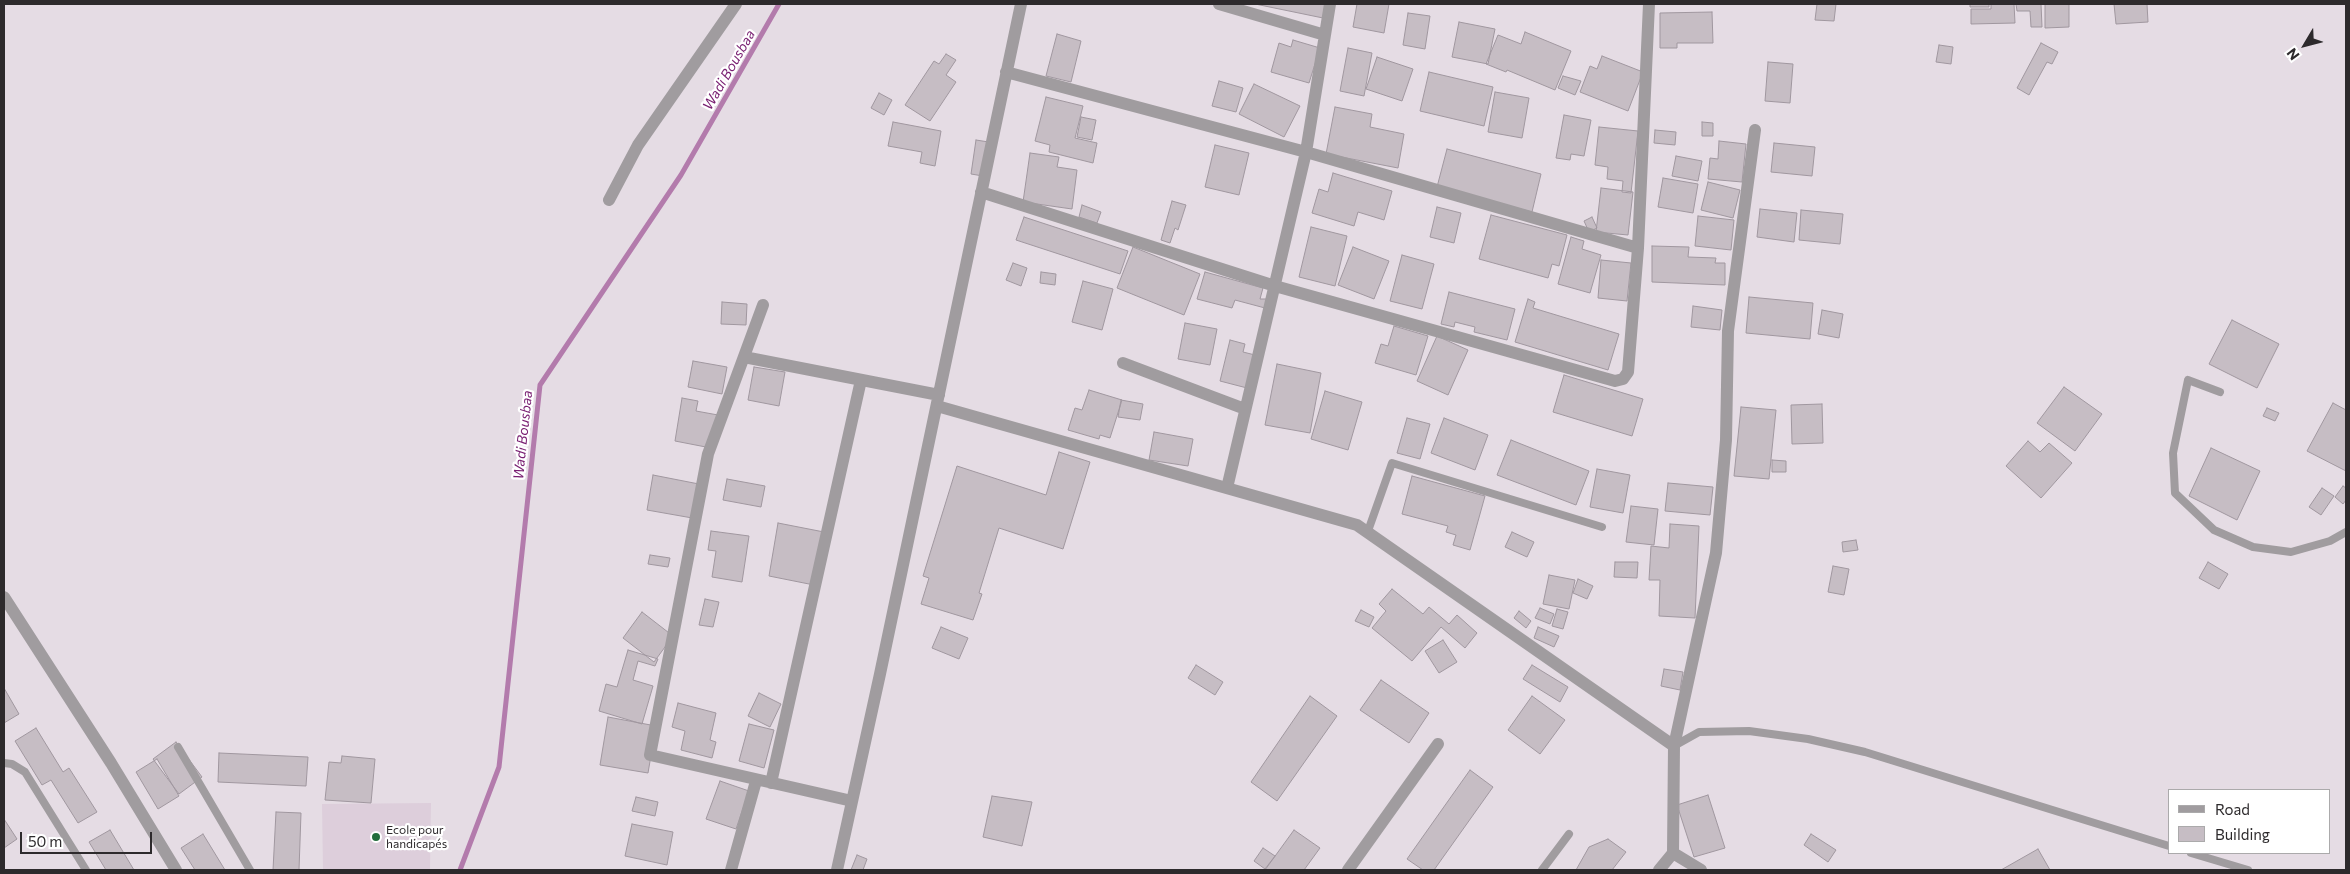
<!DOCTYPE html>
<html>
<head>
<meta charset="utf-8">
<style>
	body { margin:0 }
	#map { position:relative; width:2350px; height:874px; overflow:hidden; background:#e5dce4; font-family:Commissioner,sans-serif }
	canvas { display:block }
	.frame { position:absolute; inset:0; border:5px solid #2d2a2c; pointer-events:none }
	.legend { position:absolute; left:2168px; top:789px; width:162px; height:65px; box-sizing:border-box; background:#fff; border:1px solid #abaaab; margin:0; padding:6px 9px; list-style:none; font-size:15px; color:#2d2a2c }
	.legend li { display:flex; align-items:center; gap:10px; height:25px }
	.legend b { width:25px; border:1px solid #abaaab }
	.north { position:absolute; left:2280px; top:20px; width:50px; height:50px; -webkit-text-stroke:4px #fff; paint-order:stroke; rotate:233deg; font-size:14px; font-weight:700; line-height:20px; text-align:center; color:#2d2a2c }
	.north::after { content:''; display:block; margin:auto; width:18px; height:22px; background:#2d2a2c; clip-path:polygon(50% 0,100% 100%,50% 72%,0 100%) }
	.scale { position:absolute; left:20px; top:832px; width:132px; height:22px; box-sizing:border-box; border:2px solid #2d2a2c; border-top:0; padding-left:6px; font-size:15px; line-height:18px; white-space:nowrap; color:#2d2a2c; -webkit-text-stroke:4px #fff; paint-order:stroke }
</style>
</head>
<body>
<div id="map">
<canvas width="2350" height="874"></canvas>
<div class="frame"></div>
<ul class="legend">
<li><b style="height:6px;background:#a09c9f"></b>Road</li>
<li><b style="height:14px;background:#c6bdc4"></b>Building</li>
</ul>
<div class="north">N</div>
<div class="scale">50 m</div>
</div>
<script>
const ctx = document.querySelector('canvas').getContext('2d');
ctx.lineJoin = 'round';
function fill(path, color) { ctx.fillStyle = color; ctx.fill(path, 'evenodd'); }
const poly = rows => new Path2D(rows.map(r => 'M' + r).join(''));
function strokePath(path, color, width, dash) { ctx.strokeStyle = color; ctx.lineWidth = width; ctx.lineCap = dash ? 'butt' : 'round'; ctx.setLineDash(dash || []); ctx.stroke(path); }
function label(font, color, halo, rows, align = 'center') {
  ctx.font = font + ' Commissioner,sans-serif'; ctx.lineWidth = 4.5; ctx.setLineDash([]); ctx.textBaseline = 'middle'; ctx.strokeStyle = halo; ctx.fillStyle = color; for (const [text, x, y, turn = 0] of rows) {
    ctx.save(); ctx.translate(x, y); ctx.rotate((+turn || 0) * Math.PI / 180); ctx.textAlign = isNaN(turn) ? turn : align; if (halo) ctx.strokeText(text, 0, 0); ctx.fillText(text, 0, 0); ctx.restore();
  }
}
fill(poly([
	[431,803,430,870,323,870,322,804]
]), '#ddcedb');
strokePath(poly([
	[460,870,499,767,540,385,681,175,779,4]
]), '#b37bac', 5);
const building = poly([
	[1255,4,1325,4,1323,18,1255,4],
	[1357,4,1389,4,1384,33,1353,27,1357,4],
	[1817,4,1836,4,1834,21,1815,20,1817,4],
	[1970,4,1989,4,1989,7,1970,7,1970,4],
	[1991,4,2014,4,2015,23,1971,24,1971,9,1991,9,1991,4],
	[2016,4,2041,4,2042,27,2031,27,2030,11,2017,11,2016,4],
	[2045,4,2069,4,2069,27,2045,28,2045,4],
	[2114,4,2147,4,2148,22,2116,24,2114,4],
	[1712,12,1713,43,1677,43,1677,48,1660,48,1660,13,1712,12],
	[1408,13,1430,16,1425,49,1403,45,1408,13],
	[1459,22,1495,29,1488,64,1452,57,1459,22],
	[1525,32,1571,51,1555,90,1507,70,1506,72,1486,64,1498,35,1521,44,1525,32],
	[1057,34,1081,41,1071,82,1046,76,1057,34],
	[1293,40,1320,48,1309,83,1271,72,1279,43,1291,47,1293,40],
	[2041,43,2058,52,2052,64,2047,62,2029,95,2017,88,2041,43],
	[1939,45,1953,47,1951,64,1936,62,1939,45],
	[1348,48,1372,53,1364,96,1340,91,1348,48],
	[946,54,956,60,946,75,956,82,930,121,905,105,934,61,939,64,946,54],
	[1602,56,1643,72,1628,111,1580,92,1590,66,1597,69,1602,56],
	[1377,57,1413,69,1402,101,1366,89,1377,57],
	[1768,62,1793,64,1790,103,1765,101,1768,62],
	[1429,72,1493,87,1484,126,1420,111,1429,72],
	[1563,76,1581,81,1575,95,1558,88,1563,76],
	[1219,81,1243,88,1236,112,1212,106,1219,81],
	[1254,84,1300,106,1284,137,1239,114,1254,84],
	[1495,92,1529,98,1522,138,1488,132,1495,92],
	[879,93,892,100,884,115,871,108,879,93],
	[1046,97,1083,106,1075,138,1097,143,1093,163,1049,152,1050,145,1035,141,1046,97],
	[1335,107,1372,114,1370,127,1404,134,1398,168,1326,154,1335,107],
	[1564,115,1591,120,1584,156,1571,154,1570,160,1556,158,1564,115],
	[1081,117,1096,120,1092,140,1077,137,1081,117],
	[893,122,941,131,935,166,920,163,922,152,888,146,893,122],
	[1702,122,1713,123,1713,136,1702,136,1702,122],
	[1599,127,1638,131,1631,193,1622,192,1623,181,1607,179,1608,167,1595,165,1599,127],
	[1655,130,1676,132,1675,145,1654,143,1655,130],
	[976,140,995,143,989,177,971,174,976,140],
	[1719,141,1746,144,1742,182,1708,179,1710,158,1718,159,1719,141],
	[1774,143,1815,147,1812,176,1771,172,1774,143],
	[1215,145,1249,153,1239,195,1205,187,1215,145],
	[1447,149,1541,174,1532,212,1437,187,1447,149],
	[1030,153,1059,157,1057,167,1077,170,1072,209,1023,202,1030,153],
	[1676,156,1702,161,1698,181,1672,176,1676,156],
	[1333,173,1392,191,1384,220,1358,212,1354,226,1312,213,1319,189,1328,192,1333,173],
	[1663,178,1698,184,1693,213,1658,207,1663,178],
	[1708,182,1740,190,1733,218,1701,210,1708,182],
	[1601,188,1633,192,1628,235,1596,232,1601,188],
	[1172,201,1186,205,1178,230,1175,228,1170,243,1161,240,1172,201],
	[1082,205,1101,212,1097,223,1079,217,1082,205],
	[1437,207,1461,213,1454,243,1430,237,1437,207],
	[1760,209,1797,213,1794,242,1757,237,1760,209],
	[1801,210,1843,214,1840,244,1799,240,1801,210],
	[1491,215,1567,235,1559,266,1552,264,1548,278,1479,259,1491,215],
	[1698,216,1734,220,1731,250,1695,246,1698,216],
	[1024,217,1128,251,1120,274,1016,240,1024,217],
	[1592,217,1597,228,1589,232,1584,221,1592,217],
	[1311,227,1347,236,1335,286,1299,277,1311,227],
	[1571,237,1584,241,1582,249,1601,255,1590,293,1558,284,1571,237],
	[1652,246,1689,247,1688,257,1716,258,1715,263,1725,263,1725,285,1652,282,1652,246],
	[1133,247,1200,274,1184,315,1117,288,1133,247],
	[1353,247,1389,261,1374,299,1338,285,1353,247],
	[1402,255,1434,264,1422,309,1390,301,1402,255],
	[1601,260,1631,263,1627,301,1598,298,1601,260],
	[1013,263,1027,268,1021,286,1006,280,1013,263],
	[1041,272,1056,274,1055,285,1040,283,1041,272],
	[1205,272,1263,288,1260,299,1267,299,1265,308,1235,300,1232,308,1197,299,1205,272],
	[1083,281,1113,289,1102,330,1072,322,1083,281],
	[1449,292,1515,309,1507,340,1474,332,1475,327,1455,322,1454,327,1441,324,1449,292],
	[1749,297,1813,303,1810,339,1746,333,1749,297],
	[1528,299,1535,302,1533,308,1619,334,1608,370,1515,342,1528,299],
	[722,302,747,304,746,325,721,324,722,302],
	[1693,306,1722,310,1720,330,1691,327,1693,306],
	[1822,310,1843,314,1839,338,1818,334,1822,310],
	[2232,320,2279,344,2257,388,2209,364,2232,320],
	[1185,323,1217,329,1210,365,1178,359,1185,323],
	[1394,326,1428,336,1416,375,1375,363,1381,344,1388,346,1394,326],
	[1437,336,1468,350,1448,395,1417,381,1437,336],
	[1230,340,1245,344,1243,352,1255,355,1247,388,1220,381,1230,340],
	[693,361,727,367,722,394,688,387,693,361],
	[1277,364,1321,373,1310,433,1265,425,1277,364],
	[754,367,785,372,779,406,748,400,754,367],
	[1564,375,1643,399,1632,436,1553,412,1564,375],
	[2064,387,2102,414,2075,451,2037,423,2064,387],
	[1089,390,1122,400,1110,438,1100,435,1099,439,1068,430,1075,408,1082,410,1089,390],
	[1325,391,1362,402,1348,450,1311,439,1325,391],
	[682,398,698,401,696,411,718,415,711,448,675,441,682,398],
	[1121,400,1143,404,1140,420,1118,417,1121,400],
	[2333,403,2346,410,2346,471,2307,451,2333,403],
	[1822,404,1823,443,1792,444,1791,405,1822,404],
	[1741,407,1776,410,1769,479,1734,476,1741,407],
	[2267,408,2279,413,2275,421,2263,416,2267,408],
	[1407,418,1430,424,1420,459,1397,453,1407,418],
	[1444,418,1488,435,1475,470,1431,453,1444,418],
	[1154,432,1193,439,1188,466,1149,460,1154,432],
	[1511,440,1589,471,1576,505,1497,475,1511,440],
	[2028,441,2040,452,2049,443,2072,463,2041,498,2006,466,2028,441],
	[2211,448,2260,471,2237,520,2189,496,2211,448],
	[1059,452,1090,462,1063,549,999,528,979,593,982,594,973,620,921,604,929,578,923,576,957,466,1046,495,1059,452],
	[1772,460,1786,461,1786,472,1772,472,1772,460],
	[1597,469,1630,475,1623,513,1590,507,1597,469],
	[653,475,704,485,698,519,647,510,653,475],
	[1412,476,1485,496,1470,550,1453,545,1456,535,1446,532,1448,526,1402,514,1412,476],
	[727,479,765,486,761,507,723,500,727,479],
	[1668,483,1713,487,1710,515,1665,511,1668,483],
	[2343,486,2346,488,2346,500,2343,504,2335,497,2343,486],
	[2322,488,2334,496,2321,515,2309,507,2322,488],
	[1631,506,1658,509,1654,545,1626,542,1631,506],
	[778,523,824,532,814,585,769,576,778,523],
	[1670,524,1699,526,1695,618,1659,616,1660,580,1649,580,1651,546,1669,548,1670,524],
	[711,531,749,536,742,582,712,577,716,551,708,550,711,531],
	[1512,532,1534,542,1527,557,1505,547,1512,532],
	[1856,540,1858,550,1843,552,1842,542,1856,540],
	[650,555,670,558,668,567,648,564,650,555],
	[1615,562,1638,562,1637,578,1614,577,1615,562],
	[2208,562,2228,574,2219,589,2199,578,2208,562],
	[1833,566,1849,569,1844,595,1828,592,1833,566],
	[1549,575,1575,580,1569,609,1543,604,1549,575],
	[1578,579,1593,586,1587,599,1573,593,1578,579],
	[1392,589,1423,614,1429,607,1449,624,1457,615,1477,633,1465,648,1441,627,1412,661,1372,628,1386,611,1379,604,1392,589],
	[705,599,719,602,713,627,699,625,705,599],
	[1540,608,1554,614,1550,624,1535,618,1540,608],
	[1557,609,1568,612,1563,629,1552,626,1557,609],
	[1361,610,1374,617,1369,627,1355,621,1361,610],
	[1519,611,1531,621,1526,628,1514,618,1519,611],
	[642,612,673,636,654,662,623,638,642,612],
	[941,627,968,638,959,659,932,648,941,627],
	[1538,627,1559,636,1554,647,1534,638,1538,627],
	[1443,640,1457,662,1439,673,1425,651,1443,640],
	[628,650,658,659,655,666,638,661,633,680,653,686,642,724,599,711,606,684,617,687,628,650],
	[1196,665,1223,682,1215,695,1188,678,1196,665],
	[1532,665,1568,687,1560,702,1523,679,1532,665],
	[1664,669,1683,672,1680,690,1661,686,1664,669],
	[1381,680,1429,713,1409,743,1360,710,1381,680],
	[4,688,19,714,4,723,4,688],
	[759,693,781,704,770,727,748,716,759,693],
	[1310,696,1337,716,1277,801,1251,782,1310,696],
	[1532,696,1565,720,1540,754,1508,730,1532,696],
	[678,703,716,713,710,740,716,742,712,758,681,750,685,731,672,727,678,703],
	[608,717,656,726,648,773,600,765,608,717],
	[749,724,774,730,764,768,739,761,749,724],
	[36,728,63,772,69,768,97,812,78,823,51,780,42,785,15,741,36,728],
	[176,742,202,777,179,794,153,759,176,742],
	[219,753,308,757,306,786,218,782,219,753],
	[342,756,375,759,371,803,325,800,329,762,341,763,342,756],
	[157,759,179,796,158,809,136,772,157,759],
	[1470,770,1493,787,1434,870,1423,870,1407,859,1470,770],
	[720,781,749,791,736,829,706,819,720,781],
	[1708,795,1725,848,1694,857,1677,805,1708,795],
	[992,796,1032,802,1022,846,983,837,992,796],
	[636,797,658,802,655,816,632,811,636,797],
	[276,812,301,813,299,870,273,870,276,812],
	[4,819,17,839,4,848,4,819],
	[632,824,673,832,667,865,625,856,632,824],
	[110,830,134,870,106,870,89,842,110,830],
	[1294,830,1320,848,1304,870,1265,870,1294,830],
	[203,834,225,870,195,870,181,848,203,834],
	[1811,834,1836,850,1828,862,1804,845,1811,834],
	[1608,839,1626,852,1612,870,1576,870,1589,847,1608,839],
	[1263,848,1275,856,1265,869,1254,861,1263,848],
	[2038,849,2050,870,2001,870,2038,849],
	[857,855,867,859,863,870,851,870,857,855]
]);
fill(building, '#c6bdc4');
strokePath(building, '#a0979f', 1);
strokePath(poly([
	[2220,392,2188,380,2173,453,2175,493,2214,530,2253,547,2291,552,2330,541,2346,532],
	[1368,531,1392,463,1602,527],
	[1674,746,1699,732,1749,731,1808,739,1865,752,2169,846],
	[178,747,250,870],
	[4,763,12,764,25,772,86,870],
	[2191,853,2248,870],
	[1542,870,1569,834]
]), '#a09c9f', 8);
strokePath(poly([
	[1219,4,1325,35],
	[1006,72,1306,152,1638,248],
	[981,192,1275,286,1615,381,1623,379,1628,372,1638,248,1649,4],
	[609,200,638,145,736,4],
	[763,305,708,454,650,755,852,801],
	[744,357,939,395],
	[1123,363,1245,409],
	[937,406,1357,525,1674,746],
	[1227,488,1306,152,1330,4],
	[4,597,111,763,176,870],
	[771,783,861,380],
	[1673,853,1701,870],
	[731,870,756,781],
	[837,870,880,674,1021,4],
	[1348,870,1438,744],
	[1659,870,1673,853,1674,746,1716,553,1726,440,1728,331,1755,130]
]), '#a09c9f', 12);
for (const [x, y, r, color] of [
	[376,837,5,"#226d3c"]
]) { const dot = new Path2D(); dot.arc(x, y, r, 0, 2 * Math.PI); ctx.fillStyle = color; ctx.fill(dot); strokePath(dot, '#fff', 2); }
label('12px', '#2d2a2c', '#fff', [
	["Ecole pour",386,830],
	["handicapés",386,844]
], 'left');
label('italic 14px', '#781e71', '#fff', [
	["Wadi Bousbaa",729,70,-60],
	["Wadi Bousbaa",523,435,-84]
]);
</script>
</body>
</html>
